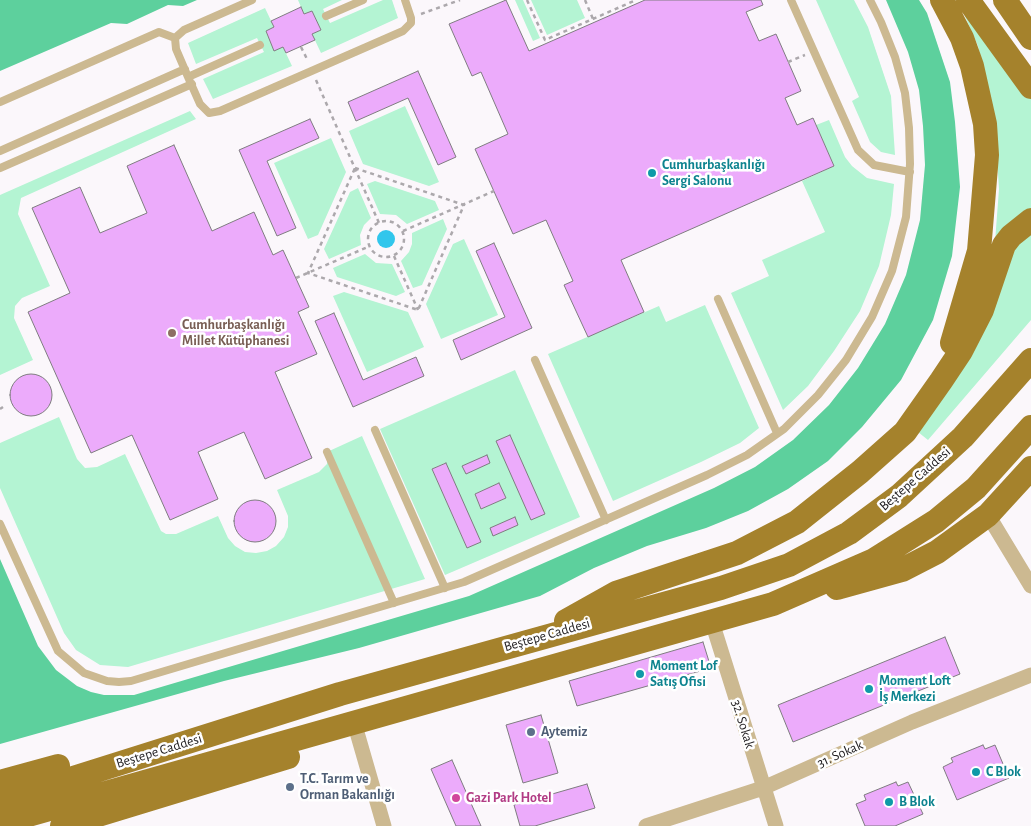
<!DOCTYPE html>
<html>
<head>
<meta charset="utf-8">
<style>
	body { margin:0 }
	canvas { display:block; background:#fbf7fb }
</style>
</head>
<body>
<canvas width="1031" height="826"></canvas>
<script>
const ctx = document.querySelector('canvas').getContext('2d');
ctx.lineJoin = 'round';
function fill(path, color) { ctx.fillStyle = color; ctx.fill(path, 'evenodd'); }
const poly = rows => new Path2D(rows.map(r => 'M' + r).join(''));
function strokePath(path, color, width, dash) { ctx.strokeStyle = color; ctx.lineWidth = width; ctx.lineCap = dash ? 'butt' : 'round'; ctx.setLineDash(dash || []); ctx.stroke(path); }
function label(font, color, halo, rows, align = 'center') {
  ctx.font = font + ' "Alegreya Sans",sans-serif'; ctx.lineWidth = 5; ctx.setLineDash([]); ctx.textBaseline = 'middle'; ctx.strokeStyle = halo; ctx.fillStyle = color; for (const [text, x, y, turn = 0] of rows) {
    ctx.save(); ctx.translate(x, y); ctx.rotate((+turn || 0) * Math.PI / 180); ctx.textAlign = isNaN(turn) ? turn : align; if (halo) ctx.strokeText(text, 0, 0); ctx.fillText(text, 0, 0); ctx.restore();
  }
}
fill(poly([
	[298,0,342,0,323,9,330,23,383,0,392,0,398,18,321,53,312,34,321,30,312,11,304,14],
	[515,0,523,0,540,38,533,41],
	[531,0,577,0,585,18,547,35],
	[816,0,854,0,868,27,891,96,895,155,881,152,870,142,852,101,859,97],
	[265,8,274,27,266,31,274,50,283,47,292,66,213,99,203,79,264,52,257,38,196,64,188,43],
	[964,14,1031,91,1031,211,995,242,999,189,994,112,978,46],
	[405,106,439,182,429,186,363,164,349,131],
	[190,111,196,119,21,198,18,214,50,286,22,298,15,306,14,318,33,360,0,375,0,195],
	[829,120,845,157,852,166,867,178,894,184,891,215,879,266,860,311,834,351,808,386,783,410,731,293,769,276,762,260,825,232,802,181,834,166,816,125],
	[331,138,346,172,318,235,308,239,274,163],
	[375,181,435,201,439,210,407,224,396,215,380,214,367,184],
	[358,188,371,218,364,225,360,235,361,245,329,259,324,249,350,192],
	[443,219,447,229,422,285,413,288,401,261,409,252,412,244,412,233],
	[1031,230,1031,320,928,440,918,432,1006,254],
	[464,239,498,315,441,339,426,304,453,244],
	[365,254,376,263,392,264,405,292,396,296,337,277,333,268],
	[344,292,408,312,424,347,367,372,333,296],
	[705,305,759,428,740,443,701,462,613,501,548,354,659,306,666,322],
	[515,370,580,517,445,575,380,429],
	[445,463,446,463,467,548,432,469],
	[499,483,506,498,481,509,475,494],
	[59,417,77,459,85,468,97,467,125,454,161,531,166,534,176,534,218,516,228,538,235,546,245,552,256,553,267,551,276,546,284,537,288,527,288,516,277,490,319,472,327,464,327,452,362,436,425,579,128,667,100,665,76,650,64,633,0,488,0,443]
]), '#b4f4d3');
fill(poly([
	[0,0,197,0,183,6,168,5,127,24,111,23,0,71],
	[886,0,919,0,927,13,950,82,955,122,960,187,952,256,933,320,901,380,862,427,828,461,788,489,748,511,706,528,647,546,594,568,540,596,359,648,224,681,0,744,0,559,38,646,56,670,77,686,91,692,104,695,134,695,469,596,714,488,755,467,793,440,829,405,858,368,885,324,906,275,920,220,925,165,923,126,919,90,908,52]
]), '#5dd09d');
fill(poly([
	'377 239a9 9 0 1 1 18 0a9 9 0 1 1-18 0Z'
]), '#31c6ec');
const building = poly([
	[506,0,529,51,645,0,761,0,763,5,746,12,759,41,776,34,801,91,785,98,797,125,813,118,834,166,621,260,644,312,588,337,564,285,573,281,546,220,513,234,475,149,508,134,481,72,472,76,449,24,506,0],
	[301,7,304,14,312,11,321,30,312,34,315,40,286,53,283,47,274,51,266,31,274,27,271,21,301,7],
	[418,71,456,157,438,165,408,98,356,121,348,102,418,71],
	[310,119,319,138,267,161,296,228,277,236,239,150,310,119],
	[174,145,212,231,254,212,273,255,283,250,309,307,298,312,317,354,275,372,312,458,265,479,244,432,198,452,218,499,170,520,132,435,91,453,28,312,70,293,32,208,80,187,100,233,147,213,127,166,174,145],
	[494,243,532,328,461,360,453,340,505,317,476,251,494,243],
	[334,313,363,380,416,357,424,376,353,407,315,321,334,313],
	'10 395a21 21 0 1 1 42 0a21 21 0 1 1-42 0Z',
	[510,435,545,514,531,520,496,441,510,435],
	[487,455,490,463,466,474,462,466,487,455],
	[446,463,481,542,467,548,432,469,446,463],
	[499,483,506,498,481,509,475,494,499,483],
	'234 521a21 21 0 1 1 42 0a21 21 0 1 1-42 0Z',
	[515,517,518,525,493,536,490,528,515,517],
	[945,637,960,674,793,742,778,705,945,637],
	[703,642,711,668,577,706,569,681,703,642],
	[541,715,558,773,523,783,506,725,541,715],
	[983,745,985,749,995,745,1009,778,957,800,943,767,953,762,951,758,983,745],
	[452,760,481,826,456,826,431,769,452,760],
	[896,782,898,786,908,782,923,814,895,826,865,826,856,804,866,800,864,795,896,782],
	[587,784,595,808,535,826,520,826,514,805,587,784]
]);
fill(building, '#ecabfb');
strokePath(building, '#7f7c80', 1);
strokePath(poly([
	[527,0,545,40,636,0],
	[585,0,593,19],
	[421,14,460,0],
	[301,47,308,61],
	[788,62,805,55],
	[316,80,379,223],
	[355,168,464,205,418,310,308,273,355,168],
	'368 239a18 18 0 1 1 36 0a18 18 0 1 1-36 0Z',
	[403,231,494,191],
	[394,256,418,310],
	[296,278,370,246],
	[0,409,3,407]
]), '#aca8ac', 2.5, [4, 4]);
strokePath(poly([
	[252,0,184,30,175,38,176,49,188,77,200,104,209,113,220,111,403,31,411,23,411,18,405,0],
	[791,0,858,150,874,165,910,172],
	[326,16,363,0],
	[188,77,260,45],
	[0,102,159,32,175,38],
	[0,151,185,69],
	[0,168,192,84],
	[718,299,777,433],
	[535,360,606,520],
	[375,430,445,588],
	[327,452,394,603],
	[0,524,58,651,84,673,107,681,119,682,131,681,464,582,707,475,747,455,784,429,818,395,846,360,872,317,892,271,906,217,910,164,909,128,905,93,895,57,881,22,870,0]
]), '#ccb991', 8);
strokePath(poly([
	[988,515,1031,586],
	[712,622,776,826],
	[354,722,384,826],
	[646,826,763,788,912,722,1031,675]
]), '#ccb991', 15);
strokePath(poly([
	[942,0,962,38,972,66,985,124,987,155,979,251,952,343],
	[968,0,1031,87],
	[1005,0,1031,38],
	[837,588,902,570,937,552,988,515,1031,468],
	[566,621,616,593,737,553,797,522,860,472,905,432,941,381,961,351,982,310,1004,245,1011,236,1031,220],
	[0,782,58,766],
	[0,801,340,694,721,588,789,565,849,533,899,496,963,437,1031,360],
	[0,823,773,604,874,560,936,521,976,488,1031,427],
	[62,826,288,757]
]), '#a5822c', 24);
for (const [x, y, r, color] of [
	[652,173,5,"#0f9aa8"],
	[172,333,5,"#8d6e63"],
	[640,674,5,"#0f9aa8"],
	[869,689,5,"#0f9aa8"],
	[531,732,5,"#5c6f8a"],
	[976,772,5,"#0f9aa8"],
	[290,787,5,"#5c6f8a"],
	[456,798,5,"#d1479c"],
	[889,802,5,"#0f9aa8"]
]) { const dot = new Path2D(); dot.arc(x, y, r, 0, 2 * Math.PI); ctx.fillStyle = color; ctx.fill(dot); strokePath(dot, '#fff', 2); }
label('bold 14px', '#0d838f', '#fff', [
	["Cumhurbaşkanlığı",662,165],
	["Sergi Salonu",662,181],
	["Moment Lof",650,666],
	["Satış Ofisi",650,682],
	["Moment Loft",879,681],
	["İş Merkezi",879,697],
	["C Blok",986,772],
	["B Blok",899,802]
], 'left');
label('bold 14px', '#785e54', '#fff', [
	["Cumhurbaşkanlığı",182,325],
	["Millet Kütüphanesi",182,341]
], 'left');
label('14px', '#242224', '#fff', [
	["Beştepe Caddesi",915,479,-41],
	["Beştepe Caddesi",547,635,-16],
	["32. Sokak",743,724,73],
	["Beştepe Caddesi",159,751,-17],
	["31. Sokak",840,754,-24]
]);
label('bold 14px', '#4e5e75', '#fff', [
	["Aytemiz",541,732],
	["T.C. Tarım ve",300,779],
	["Orman Bakanlığı",300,795]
], 'left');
label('bold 14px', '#b23c85', '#fff', [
	["Gazi Park Hotel",466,798]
], 'left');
</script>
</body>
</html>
